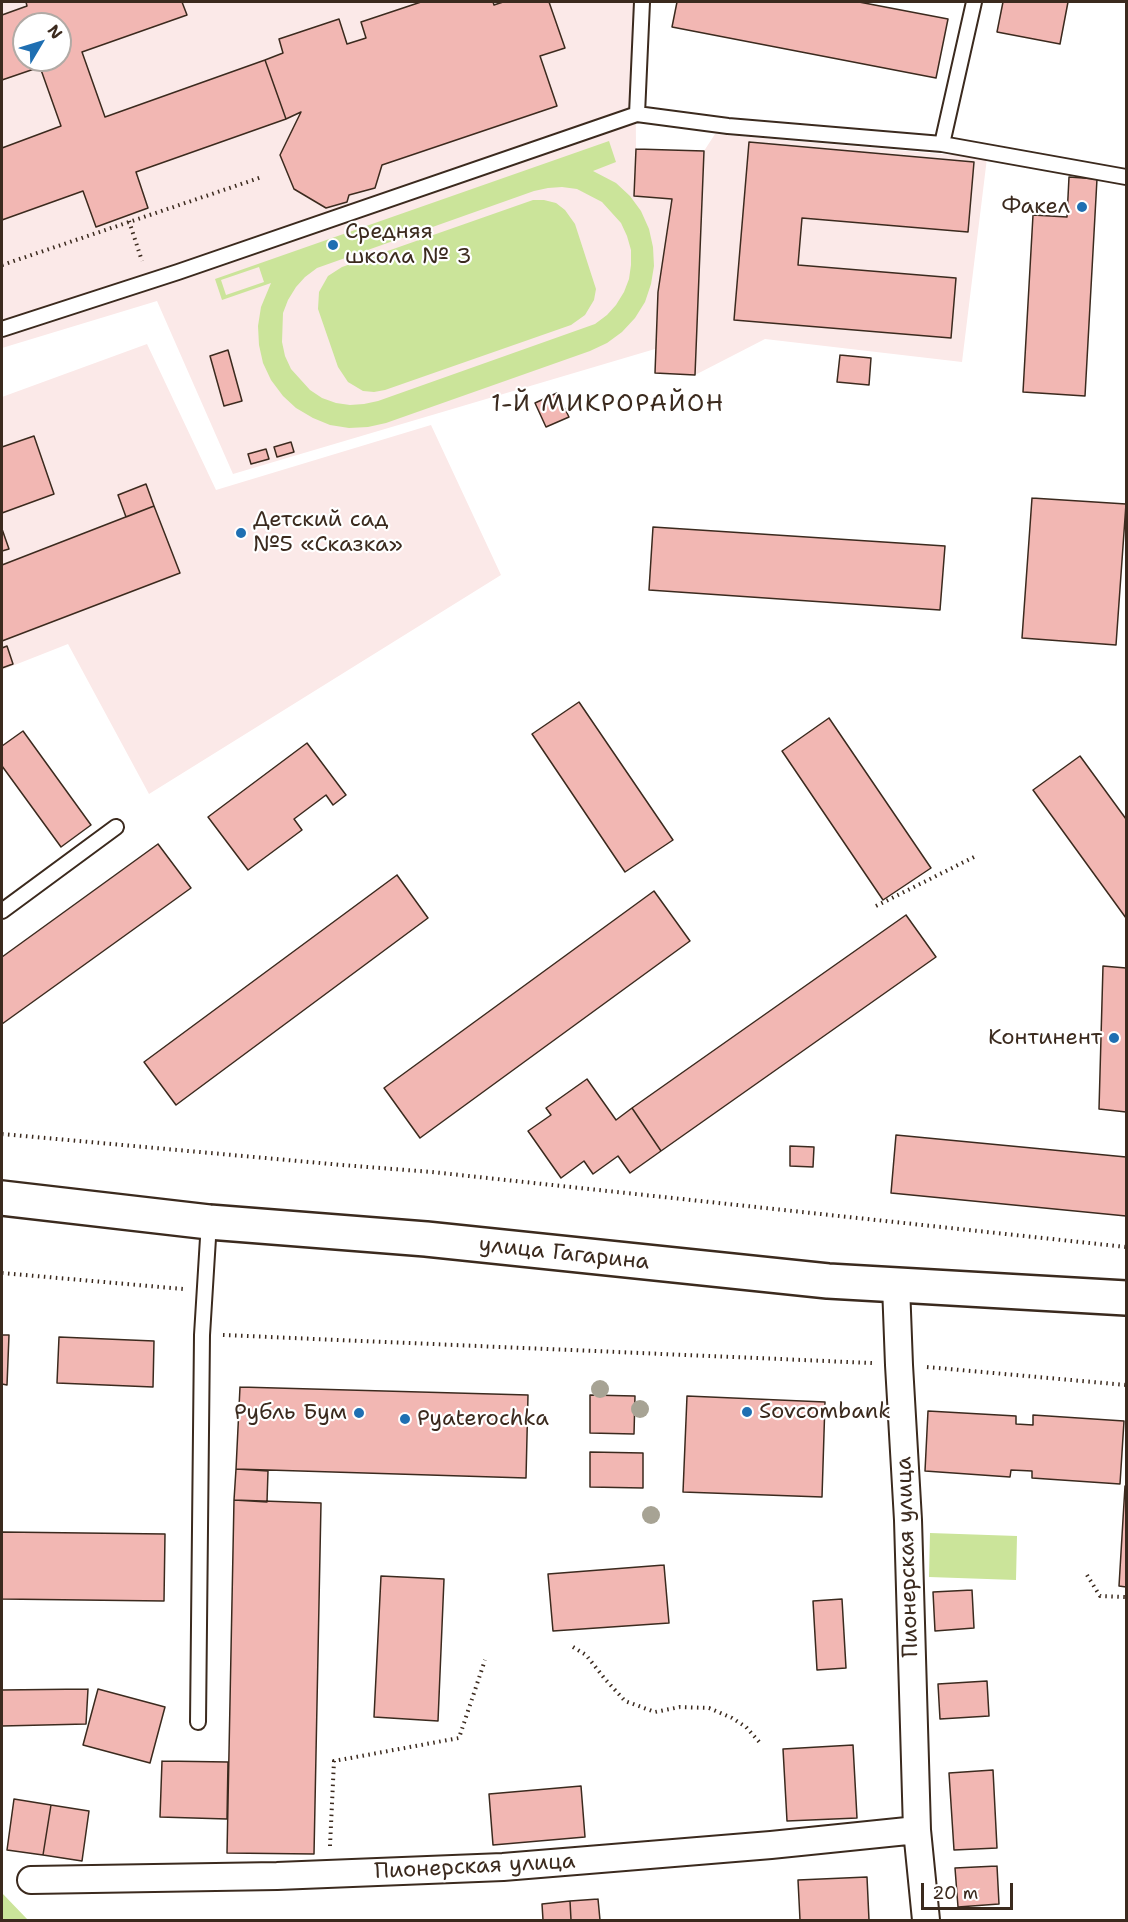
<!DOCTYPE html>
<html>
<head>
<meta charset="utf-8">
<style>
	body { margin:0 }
	#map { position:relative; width:1128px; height:1922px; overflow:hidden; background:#fff; font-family:"Shantell Sans",sans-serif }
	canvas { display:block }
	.frame { position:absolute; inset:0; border:3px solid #3b2a1e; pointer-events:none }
	.north { position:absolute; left:12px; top:12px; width:60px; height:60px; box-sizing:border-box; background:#fff; border:2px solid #b1aaa5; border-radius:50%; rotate:52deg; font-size:16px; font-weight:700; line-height:24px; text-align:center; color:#3b2a1e }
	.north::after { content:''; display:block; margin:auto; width:21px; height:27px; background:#1f6fb2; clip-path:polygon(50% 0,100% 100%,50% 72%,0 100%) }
	.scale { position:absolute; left:921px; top:1883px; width:92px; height:27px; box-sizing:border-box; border:3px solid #3b2a1e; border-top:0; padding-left:8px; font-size:18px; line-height:21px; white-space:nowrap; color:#3b2a1e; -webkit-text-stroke:4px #fff; paint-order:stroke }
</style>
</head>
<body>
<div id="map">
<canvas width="1128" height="1922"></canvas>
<div class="frame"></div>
<div class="north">N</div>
<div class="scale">20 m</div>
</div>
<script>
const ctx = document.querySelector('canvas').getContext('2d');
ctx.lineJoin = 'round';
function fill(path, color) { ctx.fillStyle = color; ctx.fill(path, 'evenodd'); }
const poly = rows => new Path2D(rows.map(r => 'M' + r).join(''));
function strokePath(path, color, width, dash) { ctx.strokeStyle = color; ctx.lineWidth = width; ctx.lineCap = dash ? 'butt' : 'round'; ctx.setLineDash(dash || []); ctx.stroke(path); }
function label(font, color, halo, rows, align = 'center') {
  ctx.font = font + ' "Shantell Sans",sans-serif'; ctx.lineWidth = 4.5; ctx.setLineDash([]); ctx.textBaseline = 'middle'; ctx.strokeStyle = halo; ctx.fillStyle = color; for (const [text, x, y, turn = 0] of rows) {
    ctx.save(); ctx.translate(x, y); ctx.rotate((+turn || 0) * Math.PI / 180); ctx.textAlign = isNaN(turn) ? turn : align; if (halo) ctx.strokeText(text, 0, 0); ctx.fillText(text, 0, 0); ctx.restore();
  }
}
fill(poly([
	[2,2,635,2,636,149,704,151,715,134,987,158,962,362,765,339,695,375,655,373,655,349,233,474,157,301,2,348],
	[24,24,60,24,60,60,24,60],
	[147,344,216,490,431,425,501,575,149,794,68,644,2,670,2,397]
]), '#fbe9e8');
fill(poly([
	[609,141,616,162,593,171,616,183,630,196,641,211,649,229,653,247,654,266,651,284,645,302,635,318,622,332,607,343,590,351,386,423,368,427,349,428,330,425,313,418,296,408,283,396,271,380,263,363,259,345,258,326,261,307,271,283,222,300,215,279],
	[562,187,577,189,602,202,621,223,627,236,631,250,631,265,629,279,624,292,616,305,607,315,595,324,378,401,364,404,350,405,336,403,322,398,310,390,291,369,285,356,282,342,283,313,288,300,296,287,305,277,317,268,534,191,548,188],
	[259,267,264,282,226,295,221,280],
	[533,200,544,200,556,203,565,210,575,224,596,289,594,300,585,315,571,325,385,390,374,392,363,391,348,382,338,367,318,309,319,292,328,276,342,267],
	[930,1533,1017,1536,1016,1580,929,1577],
	[2,1893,28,1920,2,1920]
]), '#cbe49a');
const building = poly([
	[26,2,182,2,187,15,82,52,105,117,265,60,286,119,136,172,148,208,96,227,83,191,2,220,2,148,61,126,40,67,2,80,2,15,27,6,26,2],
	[24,24,60,24,60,60,24,60,24,24],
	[421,2,493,2,494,5,503,2,549,2,565,48,540,56,557,106,382,165,375,188,349,195,347,202,326,208,294,189,280,155,301,112,286,119,265,60,283,53,279,39,339,19,347,44,366,38,361,22,421,2],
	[677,2,859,2,948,19,936,78,672,27,677,2],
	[1003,2,1068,2,1060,44,997,32,1003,2],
	[749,142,974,162,968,232,802,218,798,265,956,278,951,338,734,320,749,142],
	[636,149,704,151,695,375,655,373,658,292,672,199,634,196,636,149],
	[1069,177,1097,179,1085,396,1023,392,1033,215,1067,217,1069,177],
	[228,350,242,401,224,406,210,356,228,350],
	[840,355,871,358,869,385,837,382,840,355],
	[557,393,569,417,546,427,535,403,557,393],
	[34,436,54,494,2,513,2,447,34,436],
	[291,442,294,452,277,457,274,447,291,442],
	[266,449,269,459,251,464,248,454,266,449],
	[146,484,154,506,126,517,118,495,146,484],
	[1032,498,1126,504,1116,645,1022,638,1032,498],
	[154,506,180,573,2,641,2,565,154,506],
	[653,527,945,546,940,610,649,590,653,527],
	[2,529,9,549,2,551,2,529],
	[7,646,13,664,2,668,2,648,7,646],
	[579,702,673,840,625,872,532,734,579,702],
	[829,718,931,868,883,900,782,751,829,718],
	[23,731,91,825,61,847,2,766,2,746,23,731],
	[307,743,346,795,333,805,326,795,294,819,302,830,248,870,208,817,307,743],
	[1080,756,1126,819,1126,918,1033,790,1080,756],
	[158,844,191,888,2,1024,2,957,158,844],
	[397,875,428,918,176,1105,144,1062,397,875],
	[654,891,690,941,420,1138,384,1088,654,891],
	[906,915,936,957,661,1151,632,1108,906,915],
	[1103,966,1126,968,1126,1112,1099,1109,1103,966],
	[587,1079,616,1120,632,1108,661,1151,630,1173,618,1156,593,1174,584,1161,561,1178,528,1131,551,1115,546,1108,587,1079],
	[896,1135,1126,1157,1126,1216,891,1193,896,1135],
	[790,1146,814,1147,813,1167,790,1166,790,1146],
	[2,1335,9,1335,7,1385,2,1384,2,1335],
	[59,1337,154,1341,153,1387,57,1383,59,1337],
	[240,1387,528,1395,526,1478,236,1469,240,1387],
	[590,1395,635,1396,634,1434,590,1433,590,1395],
	[687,1396,825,1402,822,1497,683,1492,687,1396],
	[928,1411,1016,1416,1016,1424,1033,1425,1033,1415,1124,1421,1120,1484,1032,1478,1032,1471,1011,1470,1010,1477,925,1471,928,1411],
	[590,1452,643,1453,643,1488,590,1487,590,1452],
	[236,1469,268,1471,267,1502,234,1500,236,1469],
	[1125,1486,1126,1486,1126,1587,1119,1586,1125,1486],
	[234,1500,321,1503,314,1854,227,1853,234,1500],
	[2,1532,165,1534,164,1601,2,1599,2,1532],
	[664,1565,669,1623,553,1631,548,1574,664,1565],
	[381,1576,444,1579,438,1721,374,1717,381,1576],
	[972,1590,974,1628,935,1631,933,1592,972,1590],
	[842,1599,846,1668,817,1670,813,1601,842,1599],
	[987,1681,989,1716,940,1719,938,1684,987,1681],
	[88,1689,86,1724,2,1726,2,1690,88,1689],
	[98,1689,165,1707,150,1763,83,1745,98,1689],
	[853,1745,857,1818,787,1821,783,1749,853,1745],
	[162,1761,228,1762,227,1819,160,1817,162,1761],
	[993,1770,997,1848,954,1850,949,1773,993,1770],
	[581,1786,585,1837,493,1845,489,1794,581,1786],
	[14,1799,51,1805,43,1855,7,1850,14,1799],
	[51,1805,89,1811,82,1861,43,1855,51,1805],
	[997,1866,999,1904,958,1907,955,1868,997,1866],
	[867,1877,869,1920,800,1920,798,1880,867,1877],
	[598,1899,600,1920,571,1920,570,1901,598,1899],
	[570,1901,571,1920,543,1920,542,1904,570,1901]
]);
fill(building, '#f2b7b3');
strokePath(building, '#3b2a1e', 1.5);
const lane = poly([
	[637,114,642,2],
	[942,144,974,2],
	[2,329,178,272,637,114,728,126,942,144,1126,177],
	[2,911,116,827],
	[198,1722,202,1335,209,1222]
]);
const street = poly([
	[896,1285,899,1365,908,1520,917,1830,926,1920],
	[31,1880,277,1876,503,1867,771,1845,917,1830]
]);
const secondary = poly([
	[2,1198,209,1222,426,1239,828,1281,1126,1298]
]);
strokePath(lane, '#3b2a1e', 18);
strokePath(street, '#3b2a1e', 30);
strokePath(secondary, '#3b2a1e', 38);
strokePath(poly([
	[129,221,142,261],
	[2,265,262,177],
	[876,906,974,857],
	[2,1134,342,1165,432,1172,1126,1247],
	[2,1273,183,1289],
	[223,1335,872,1363],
	[927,1367,1126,1385],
	[1087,1575,1100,1596,1126,1597],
	[573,1647,586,1655,605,1679,625,1701,655,1712,680,1707,709,1708,732,1718,746,1727,761,1744],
	[330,1846,334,1761,459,1738,485,1660]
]), '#3b2a1e', 4, [1.5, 4.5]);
strokePath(lane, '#fff', 14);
strokePath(street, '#fff', 26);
strokePath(secondary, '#fff', 33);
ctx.fillStyle = '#a7a394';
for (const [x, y] of [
	[600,1389],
	[640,1409],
	[651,1515]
]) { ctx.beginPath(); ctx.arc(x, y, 9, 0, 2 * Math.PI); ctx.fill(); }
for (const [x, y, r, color] of [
	[1082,207,6,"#1f6fb2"],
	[333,245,6,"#1f6fb2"],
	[241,533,6,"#1f6fb2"],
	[1114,1038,6,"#1f6fb2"],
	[747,1412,6,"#1f6fb2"],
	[359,1413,6,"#1f6fb2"],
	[405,1419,6,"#1f6fb2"]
]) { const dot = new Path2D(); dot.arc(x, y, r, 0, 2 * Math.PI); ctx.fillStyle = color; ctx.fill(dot); strokePath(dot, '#fff', 2); }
label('22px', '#3b2a1e', '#fff', [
	["Факел",1070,207,"right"],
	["Средняя",345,232],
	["школа № 3",345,257],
	["Детский сад",253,520],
	["№5 «Сказка»",253,545],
	["Континент",1102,1038,"right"],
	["Sovcombank",759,1412],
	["Рубль Бум",347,1413,"right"],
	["Pyaterochka",417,1419]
], 'left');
label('22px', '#3b2a1e', '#fff', [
	["улица Гагарина",564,1254,6],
	["Пионерская улица",908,1557,-92],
	["Пионерская улица",475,1867,-3]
]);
ctx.letterSpacing = '1.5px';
label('24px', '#3b2a1e', '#fff', [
	["1-Й МИКРОРАЙОН",608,405]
]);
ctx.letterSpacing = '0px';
</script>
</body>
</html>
